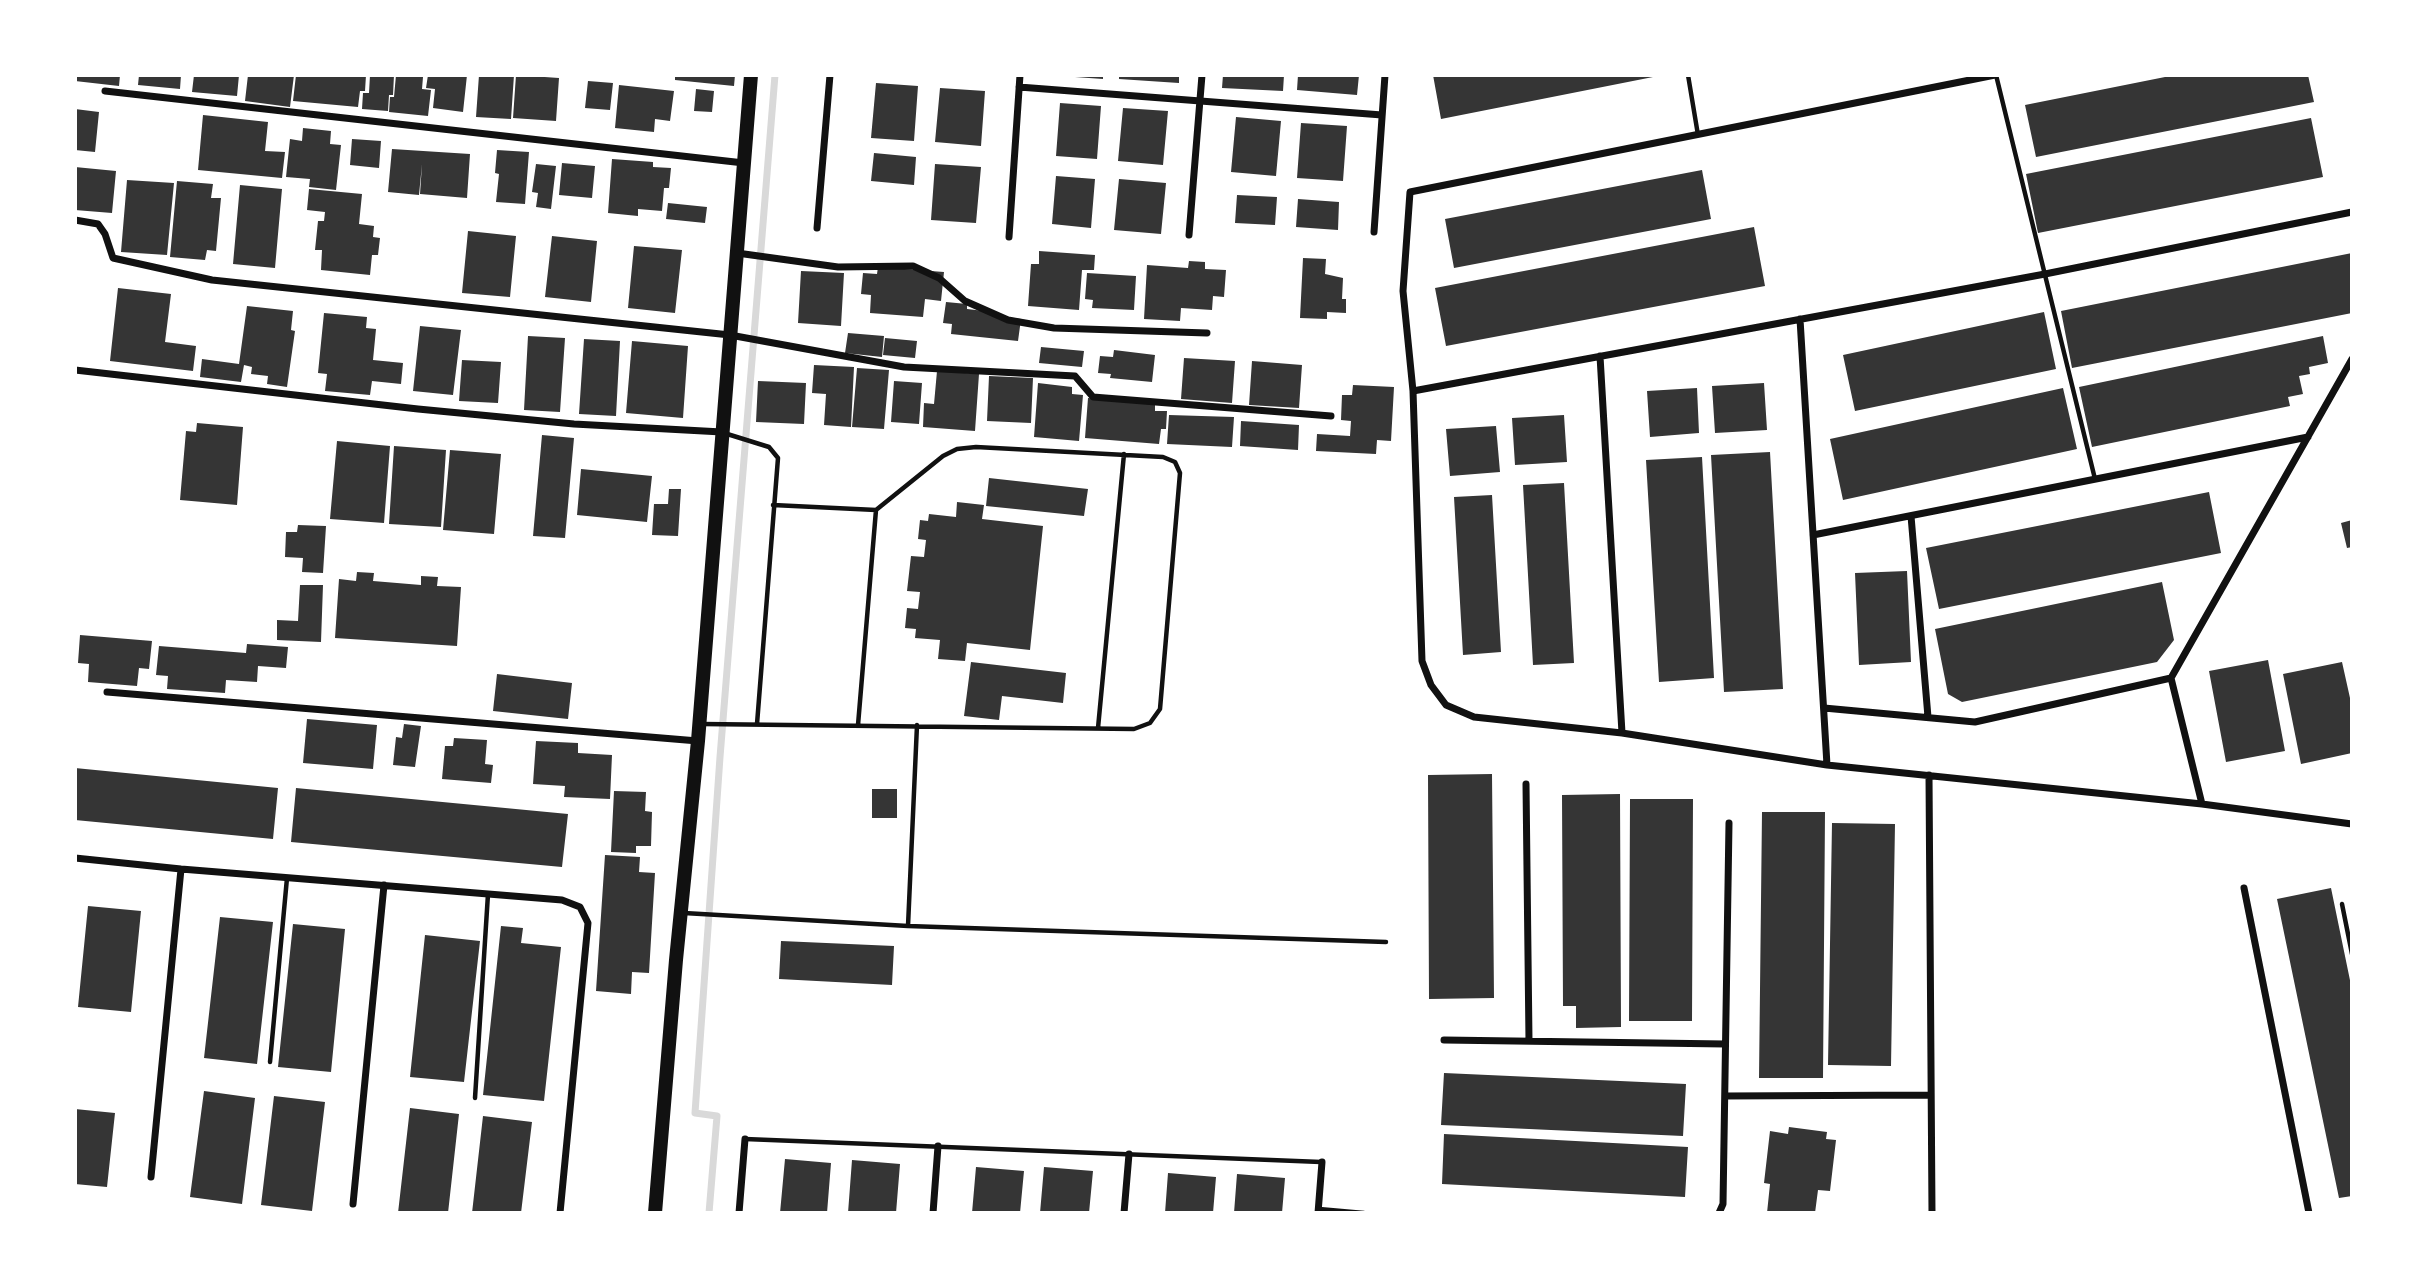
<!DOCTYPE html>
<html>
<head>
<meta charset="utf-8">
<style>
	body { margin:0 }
	#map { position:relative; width:2427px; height:1288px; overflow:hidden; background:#fff; font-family:"Asap Condensed",sans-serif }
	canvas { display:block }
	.frame { position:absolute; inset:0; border:77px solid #fff; pointer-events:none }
</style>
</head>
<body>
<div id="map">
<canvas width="2427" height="1288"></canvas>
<div class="frame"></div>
</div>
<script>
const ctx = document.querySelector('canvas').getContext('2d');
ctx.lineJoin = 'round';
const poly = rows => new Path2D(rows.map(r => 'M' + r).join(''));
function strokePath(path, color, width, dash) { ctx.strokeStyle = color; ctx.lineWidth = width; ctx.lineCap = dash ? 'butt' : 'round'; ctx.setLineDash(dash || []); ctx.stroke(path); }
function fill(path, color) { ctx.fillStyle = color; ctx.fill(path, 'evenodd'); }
strokePath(poly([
	[709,1213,717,1116,695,1113,720,757,775,75]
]), '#d9d9d9', 7);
fill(poly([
	[75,75,120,75,119,86,75,81],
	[139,75,181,75,180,89,138,85],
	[194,75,239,75,237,96,192,92],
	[248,75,294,75,290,107,245,101],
	[296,75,366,75,365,91,360,91,358,107,293,101],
	[370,75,394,75,393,95,389,95,388,111,362,109,363,93,369,93],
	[396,75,423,77,422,89,431,90,428,116,389,112,390,97,394,97],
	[428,75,467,75,463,112,433,108,435,89,426,88],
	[479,75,514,75,511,119,476,117],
	[516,75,559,78,556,121,513,118],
	[675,75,735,75,734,86,675,80],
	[1075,75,1103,75,1103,79,1075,77],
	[1119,75,1179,75,1179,83,1119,79],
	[1223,75,1284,75,1283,91,1222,88],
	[1298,75,1359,75,1357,95,1297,90],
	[1433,75,1653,75,1653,77,1441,119],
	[2175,75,2308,75,2314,102,2036,157,2025,105],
	[588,81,613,83,610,110,585,108],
	[876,83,918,86,914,141,871,138],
	[619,85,674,91,670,121,655,119,654,132,615,128],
	[940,88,985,91,981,146,935,142],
	[696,89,714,91,712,112,694,111],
	[1060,103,1101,106,1097,159,1056,156],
	[1123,108,1168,111,1163,165,1118,161],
	[75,109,99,112,95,152,75,150],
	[203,115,268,122,265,151,285,152,282,178,198,170],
	[1236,117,1281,121,1276,176,1231,172],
	[2311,118,2323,177,2038,233,2026,174],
	[1301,123,1347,126,1343,181,1297,178],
	[303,128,331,131,330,144,341,145,336,190,309,187,310,179,286,177,290,139,302,141],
	[352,139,381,141,379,168,350,165],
	[392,149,470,154,467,198,420,194,422,164,419,195,388,192],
	[497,150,529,152,525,204,496,202,499,174,495,173],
	[874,153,916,157,914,185,871,181],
	[612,159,653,162,653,167,671,168,669,188,664,188,662,211,638,209,638,216,608,213],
	[562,163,595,166,592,198,559,195],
	[536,164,556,166,551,209,536,207,538,193,532,192],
	[935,164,981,167,976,223,931,220],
	[75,167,116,171,112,213,75,210],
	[1702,170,1711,219,1454,268,1445,219],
	[1056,176,1095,179,1091,228,1052,224],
	[1119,179,1166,183,1161,234,1114,230],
	[127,180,174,183,167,255,121,252],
	[177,181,213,184,211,198,221,198,216,251,207,250,205,260,170,257],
	[240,185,282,189,275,268,233,264],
	[309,189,362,194,359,224,374,226,373,237,380,238,378,255,372,255,370,275,321,270,322,250,315,250,318,221,324,221,325,212,307,210],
	[1237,195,1277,197,1275,225,1235,223],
	[1298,199,1339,202,1338,230,1296,227],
	[668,203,707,207,705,223,666,219],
	[1754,227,1765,286,1446,346,1435,288],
	[468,231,516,236,510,297,462,293],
	[552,236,597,241,591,302,545,297],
	[634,246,682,250,675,313,628,308],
	[1039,251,1095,255,1094,270,1082,270,1079,310,1028,306,1031,264,1039,264],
	[2352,253,2352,313,2072,368,2061,311],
	[1303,258,1326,259,1325,274,1343,278,1342,299,1346,299,1346,313,1327,312,1327,319,1300,318],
	[1189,261,1205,262,1205,269,1226,270,1224,297,1213,296,1212,310,1181,308,1180,321,1144,319,1147,265,1188,268],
	[878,267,944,272,941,301,925,299,923,317,870,313,871,295,861,294,863,273,877,274],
	[801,271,844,273,841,326,798,323],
	[1087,273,1136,276,1134,310,1092,308,1093,300,1085,299],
	[118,288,171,294,165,342,196,346,193,371,110,361],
	[946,302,967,304,967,309,993,312,992,315,1021,319,1018,341,951,334,952,324,943,323],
	[247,306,293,311,291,330,295,331,287,387,267,384,268,376,251,374,252,367,244,365,241,382,200,377,202,359,239,364],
	[2044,312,2056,369,1855,411,1843,355],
	[324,313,367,317,366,328,376,329,373,360,403,363,401,384,372,381,370,395,325,391,327,374,318,373],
	[420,326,461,330,453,395,413,391],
	[848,333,884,336,882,357,845,353],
	[528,336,565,338,560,412,524,410],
	[2323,336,2328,363,2309,367,2310,374,2299,376,2303,394,2288,397,2290,406,2092,447,2079,387],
	[885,338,917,341,915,358,883,355],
	[584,339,620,341,616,416,579,414],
	[632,341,688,346,683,418,626,413],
	[1041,347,1084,351,1082,367,1039,363],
	[1114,350,1155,355,1152,382,1110,378,1111,374,1098,373,1100,356,1113,357],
	[1184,358,1235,361,1232,403,1181,399],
	[462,360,501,362,498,403,459,401],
	[1252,361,1302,365,1299,408,1249,405],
	[814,365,854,367,851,427,824,425,826,394,812,393],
	[857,368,889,370,884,429,852,427],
	[937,371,979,374,975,431,923,427,924,403,934,404],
	[989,376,1033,378,1031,423,987,421],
	[758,381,806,383,804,424,756,422],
	[894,381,922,383,919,424,891,422],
	[1038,383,1072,387,1072,394,1083,395,1079,441,1034,437],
	[1764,383,1767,430,1715,433,1712,386],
	[1353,385,1394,387,1391,441,1377,440,1376,454,1316,451,1317,434,1350,436,1351,421,1341,420,1342,395,1352,395],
	[1697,388,1699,433,1650,437,1647,391],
	[2063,388,2077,449,1843,500,1830,439],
	[1088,398,1155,403,1155,411,1167,411,1166,429,1161,429,1159,444,1085,438],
	[1169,415,1234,417,1232,447,1167,444],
	[1564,415,1567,462,1515,465,1512,418],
	[1241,421,1299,425,1298,450,1240,446],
	[197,423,243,427,237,505,180,500,186,431,196,432],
	[1496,426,1500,472,1450,476,1446,429],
	[542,435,574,438,565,538,533,536],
	[337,441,390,446,384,523,330,519],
	[394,446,446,450,441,527,389,524],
	[450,450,501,454,494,534,443,530],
	[1770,452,1783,689,1724,692,1711,455],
	[1702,457,1714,678,1659,682,1646,460],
	[581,469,652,476,647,522,577,515],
	[989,478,1088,489,1084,516,986,506],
	[1564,483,1574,663,1533,665,1523,485],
	[669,489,681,489,678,536,652,535,654,504,668,504],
	[2209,492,2221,553,1939,609,1926,548],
	[1492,495,1501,652,1463,655,1454,497],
	[957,502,984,505,982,519,1043,526,1030,650,967,643,965,661,938,659,940,640,915,638,916,629,905,628,907,608,918,609,920,592,907,591,911,556,924,557,926,540,918,539,920,520,928,521,929,514,956,517],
	[2352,520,2352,547,2347,548,2341,523],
	[298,525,326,526,323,573,302,572,303,558,285,557,286,532,297,532],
	[1907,571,1911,662,1859,665,1855,573],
	[357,572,374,573,373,581,421,585,421,576,438,577,437,586,461,587,457,646,335,638,339,579,356,581],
	[2162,582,2174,640,2157,662,1962,702,1948,694,1935,629],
	[300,585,323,585,321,642,277,640,277,620,298,621],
	[80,635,152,641,149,669,139,668,137,686,88,682,89,664,78,663],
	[247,644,288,647,286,668,258,666,257,682,226,680,225,693,167,689,168,676,156,675,159,646,246,653],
	[2268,660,2285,751,2226,762,2209,671],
	[971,662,1066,673,1063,703,1002,696,999,720,964,716],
	[2342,662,2352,707,2352,753,2301,764,2283,674],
	[497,674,572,683,568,719,493,711],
	[307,719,377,725,373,769,303,763],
	[404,724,421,726,415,767,393,765,396,737,402,738],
	[454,738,487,740,485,764,493,765,491,783,442,779,445,746,453,746],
	[536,741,578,743,578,753,612,755,610,799,564,797,565,786,533,784],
	[75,768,278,788,273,839,75,820],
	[1492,774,1494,998,1429,999,1428,775],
	[296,788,568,814,562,867,291,842],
	[872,789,897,789,897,818,872,818],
	[614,791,646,792,645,811,652,812,651,846,636,846,636,853,611,852],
	[1620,794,1621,1027,1576,1028,1576,1006,1563,1006,1562,795],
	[1630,799,1693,799,1692,1021,1629,1021],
	[1762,812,1825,812,1823,1078,1759,1078],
	[1832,823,1895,824,1891,1066,1828,1065],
	[605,855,640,857,639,872,655,873,649,973,632,972,631,994,596,991],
	[2331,888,2352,990,2352,1196,2339,1198,2277,899],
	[88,906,141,911,131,1012,78,1007],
	[220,917,273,922,257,1064,204,1058],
	[293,924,345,929,331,1072,278,1067],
	[501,926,523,928,521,943,561,947,544,1101,483,1095],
	[425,935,480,941,464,1082,410,1077],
	[781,941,894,946,892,985,779,979],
	[1444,1073,1686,1084,1683,1136,1441,1125],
	[204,1091,255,1098,242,1204,190,1197],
	[274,1096,325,1102,312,1211,261,1205],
	[410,1108,459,1114,448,1213,398,1213],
	[75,1109,115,1113,107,1187,75,1184],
	[483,1116,532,1122,521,1213,472,1213],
	[1789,1127,1827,1132,1826,1139,1836,1140,1830,1191,1818,1190,1815,1213,1767,1213,1770,1184,1764,1183,1770,1131,1788,1134],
	[1444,1134,1688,1147,1685,1197,1442,1184],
	[785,1159,831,1163,827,1213,780,1213],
	[852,1160,900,1164,896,1213,848,1213],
	[976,1167,1024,1171,1020,1213,972,1213],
	[1044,1167,1093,1171,1089,1213,1040,1213],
	[1168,1173,1216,1177,1213,1213,1165,1213],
	[1237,1174,1285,1178,1282,1213,1234,1213]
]), '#353535');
strokePath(poly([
	[1688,75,1698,135],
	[1996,75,2095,479],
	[724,433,769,447,778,458,757,724],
	[702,724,1134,729,1150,723,1160,709,1180,473,1175,462,1163,457,976,447,957,449,943,456,876,510,773,505],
	[858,725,876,510],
	[1098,728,1124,454],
	[2342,904,2352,954],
	[684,913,908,926,1386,942],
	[908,926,917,725],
	[270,1062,287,878],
	[475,1098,488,894],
	[745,1139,1321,1162],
	[1319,1209,1364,1213]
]), '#111', 4.5);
strokePath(poly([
	[1995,75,1410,192,1403,291,1413,391,1422,661,1431,685,1446,705,1474,717,1622,733,1827,765,2202,804,2352,824],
	[1019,87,1382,115],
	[105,91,744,163],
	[75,220,98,224,105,234,113,258,212,280,730,335,904,367,1075,376,1093,397,1331,416],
	[817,228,830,75],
	[1374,232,1385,75],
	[1189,235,1202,75],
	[1009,237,1020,75],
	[737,253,838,267,913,266,939,278,965,301,1008,320,1054,328,1207,333],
	[1800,319,1827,765],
	[1600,356,1622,733],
	[75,370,418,409,574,424,722,432],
	[1413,391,2045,274,2352,212],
	[1911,516,1928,717],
	[1813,535,2308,437],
	[107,692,698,741],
	[1824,708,1975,722,2171,678],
	[1929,775,1932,1213],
	[1526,784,1529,1041],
	[2202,804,2171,678,2352,359],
	[75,858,181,869,562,900,580,907,588,923,560,1213],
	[2244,888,2309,1213],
	[1444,1040,1725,1044],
	[1725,1096,1929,1095],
	[151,1177,181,869],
	[353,1204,384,885],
	[739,1213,745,1139],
	[933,1213,938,1146],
	[1124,1213,1129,1154],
	[1318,1213,1322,1162],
	[1719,1213,1723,1204,1729,823]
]), '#111', 7);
strokePath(poly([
	[655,1213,676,960,698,741,751,75]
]), '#111', 14);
</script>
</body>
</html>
